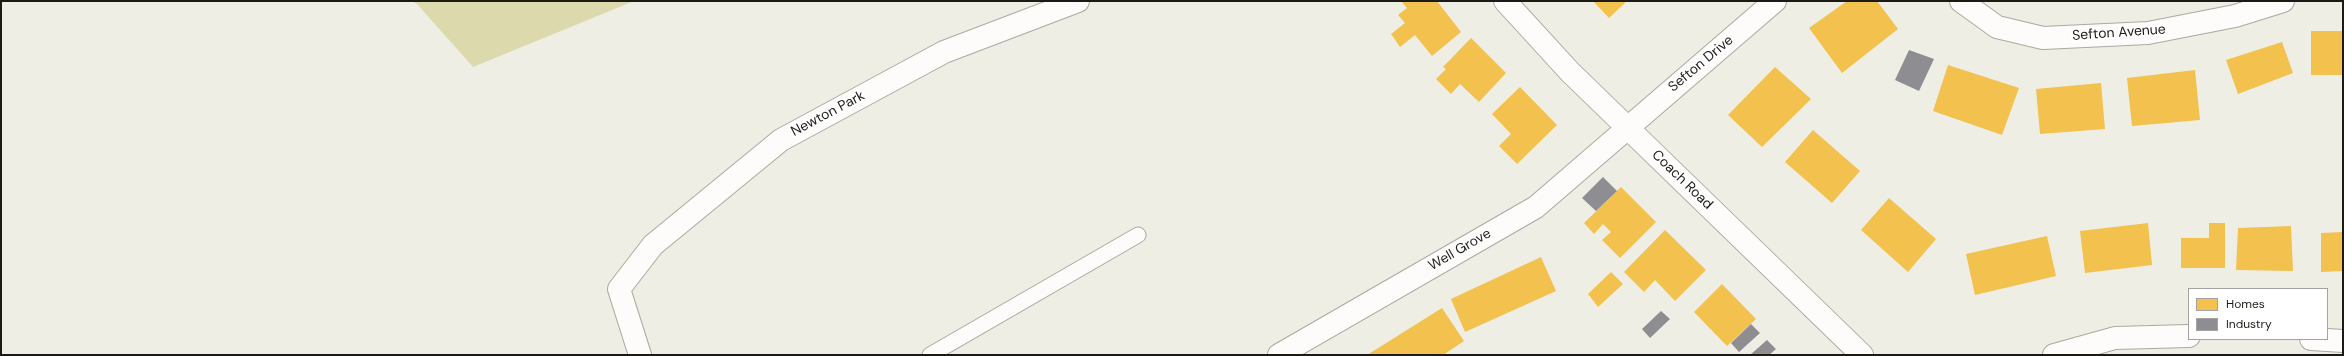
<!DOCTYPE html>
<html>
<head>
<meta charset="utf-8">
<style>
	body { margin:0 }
	#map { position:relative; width:2344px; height:356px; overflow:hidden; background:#efeee4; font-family:"DM Sans",sans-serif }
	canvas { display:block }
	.frame { position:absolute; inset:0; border:2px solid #1b1a14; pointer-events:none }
	.legend { position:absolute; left:2188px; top:288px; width:140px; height:52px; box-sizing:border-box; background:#fff; border:1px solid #a4a3a1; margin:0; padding:5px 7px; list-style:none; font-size:12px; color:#1b1a14 }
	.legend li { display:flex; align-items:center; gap:8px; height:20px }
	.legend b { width:20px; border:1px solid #a4a3a1 }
</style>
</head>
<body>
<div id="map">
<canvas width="2344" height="356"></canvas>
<div class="frame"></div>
<ul class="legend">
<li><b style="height:11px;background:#f2c14e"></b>Homes</li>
<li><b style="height:11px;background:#8d8d92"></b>Industry</li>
</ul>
</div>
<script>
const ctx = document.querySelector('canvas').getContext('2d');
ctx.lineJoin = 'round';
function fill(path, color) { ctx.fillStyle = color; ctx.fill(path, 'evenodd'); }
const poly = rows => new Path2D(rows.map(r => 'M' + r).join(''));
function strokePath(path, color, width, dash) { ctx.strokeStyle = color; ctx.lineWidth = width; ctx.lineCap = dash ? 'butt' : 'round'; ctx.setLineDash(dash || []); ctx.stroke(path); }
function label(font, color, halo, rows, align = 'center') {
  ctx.font = font + ' "DM Sans",sans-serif'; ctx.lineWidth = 4; ctx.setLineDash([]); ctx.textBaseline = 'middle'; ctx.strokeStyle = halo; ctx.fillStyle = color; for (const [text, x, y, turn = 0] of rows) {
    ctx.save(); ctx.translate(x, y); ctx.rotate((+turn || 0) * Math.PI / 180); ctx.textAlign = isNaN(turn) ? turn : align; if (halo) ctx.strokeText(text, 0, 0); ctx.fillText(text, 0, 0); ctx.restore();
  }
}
fill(poly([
	[412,1,634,1,473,67,417,4]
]), '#dcd9ac');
fill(poly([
	[1401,1,1437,1,1461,32,1432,56,1415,35,1400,47,1391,34,1405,23,1398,15,1407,8],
	[1593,1,1627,1,1609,18],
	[1847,1,1877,1,1898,29,1842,73,1809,28],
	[2311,31,2343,31,2343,75,2311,75],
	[1471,38,1506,73,1479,102,1460,84,1451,94,1436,79,1446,69,1443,67],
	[2282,42,2293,73,2238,94,2226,60],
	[1948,65,2019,88,2002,135,1933,111],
	[1775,67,1811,99,1762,147,1728,115],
	[2195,70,2200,120,2132,126,2127,78],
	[2101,83,2105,129,2040,134,2036,89],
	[1520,87,1557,125,1517,164,1499,146,1511,134,1492,114],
	[1813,130,1860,171,1832,203,1785,162],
	[1621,187,1656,222,1620,258,1602,240,1611,232,1603,224,1594,234,1584,223],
	[1889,198,1936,239,1908,272,1861,230],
	[2148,223,2152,265,2085,273,2080,231],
	[2209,223,2225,223,2225,268,2181,268,2181,238,2209,238],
	[2291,226,2293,271,2236,270,2238,228],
	[1665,230,1706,270,1675,301,1655,280,1644,292,1624,272],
	[2343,232,2343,271,2321,272,2321,233],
	[2047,236,2056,276,1975,295,1966,254],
	[1541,257,1556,291,1465,332,1451,299],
	[1611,272,1623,284,1598,307,1588,294],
	[1722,284,1756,319,1727,346,1694,312],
	[1442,308,1464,341,1443,355,1367,355]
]), '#f2c14e');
fill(poly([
	[1909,50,1934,59,1919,91,1895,80],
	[1603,177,1617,191,1596,211,1582,198],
	[1661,311,1670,319,1650,338,1642,329],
	[1751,324,1760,333,1739,352,1731,343],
	[1767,340,1776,349,1769,355,1750,355]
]), '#8d8d92');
const service = poly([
	[930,355,1138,235]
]);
const minor = poly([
	[1505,1,1570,72,1862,355],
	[1961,1,1997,27,2043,38,2148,33,2235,16,2283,1],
	[2311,339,2343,341],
	[640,355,619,289,653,245,781,140,944,52,1078,1],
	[1279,355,1536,207,1775,1],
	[2054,355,2115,338,2189,336]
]);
strokePath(service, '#aaa9a2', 17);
strokePath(minor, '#aaa9a2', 24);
strokePath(service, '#fdfcfb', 15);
strokePath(minor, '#fdfcfb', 22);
label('14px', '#1b1a14', '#fff', [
	["Sefton Avenue",2119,33,-4],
	["Sefton Drive",1701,64,-40],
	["Newton Park",828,114,-28],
	["Coach Road",1682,180,44],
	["Well Grove",1460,250,-30]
]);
</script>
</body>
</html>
